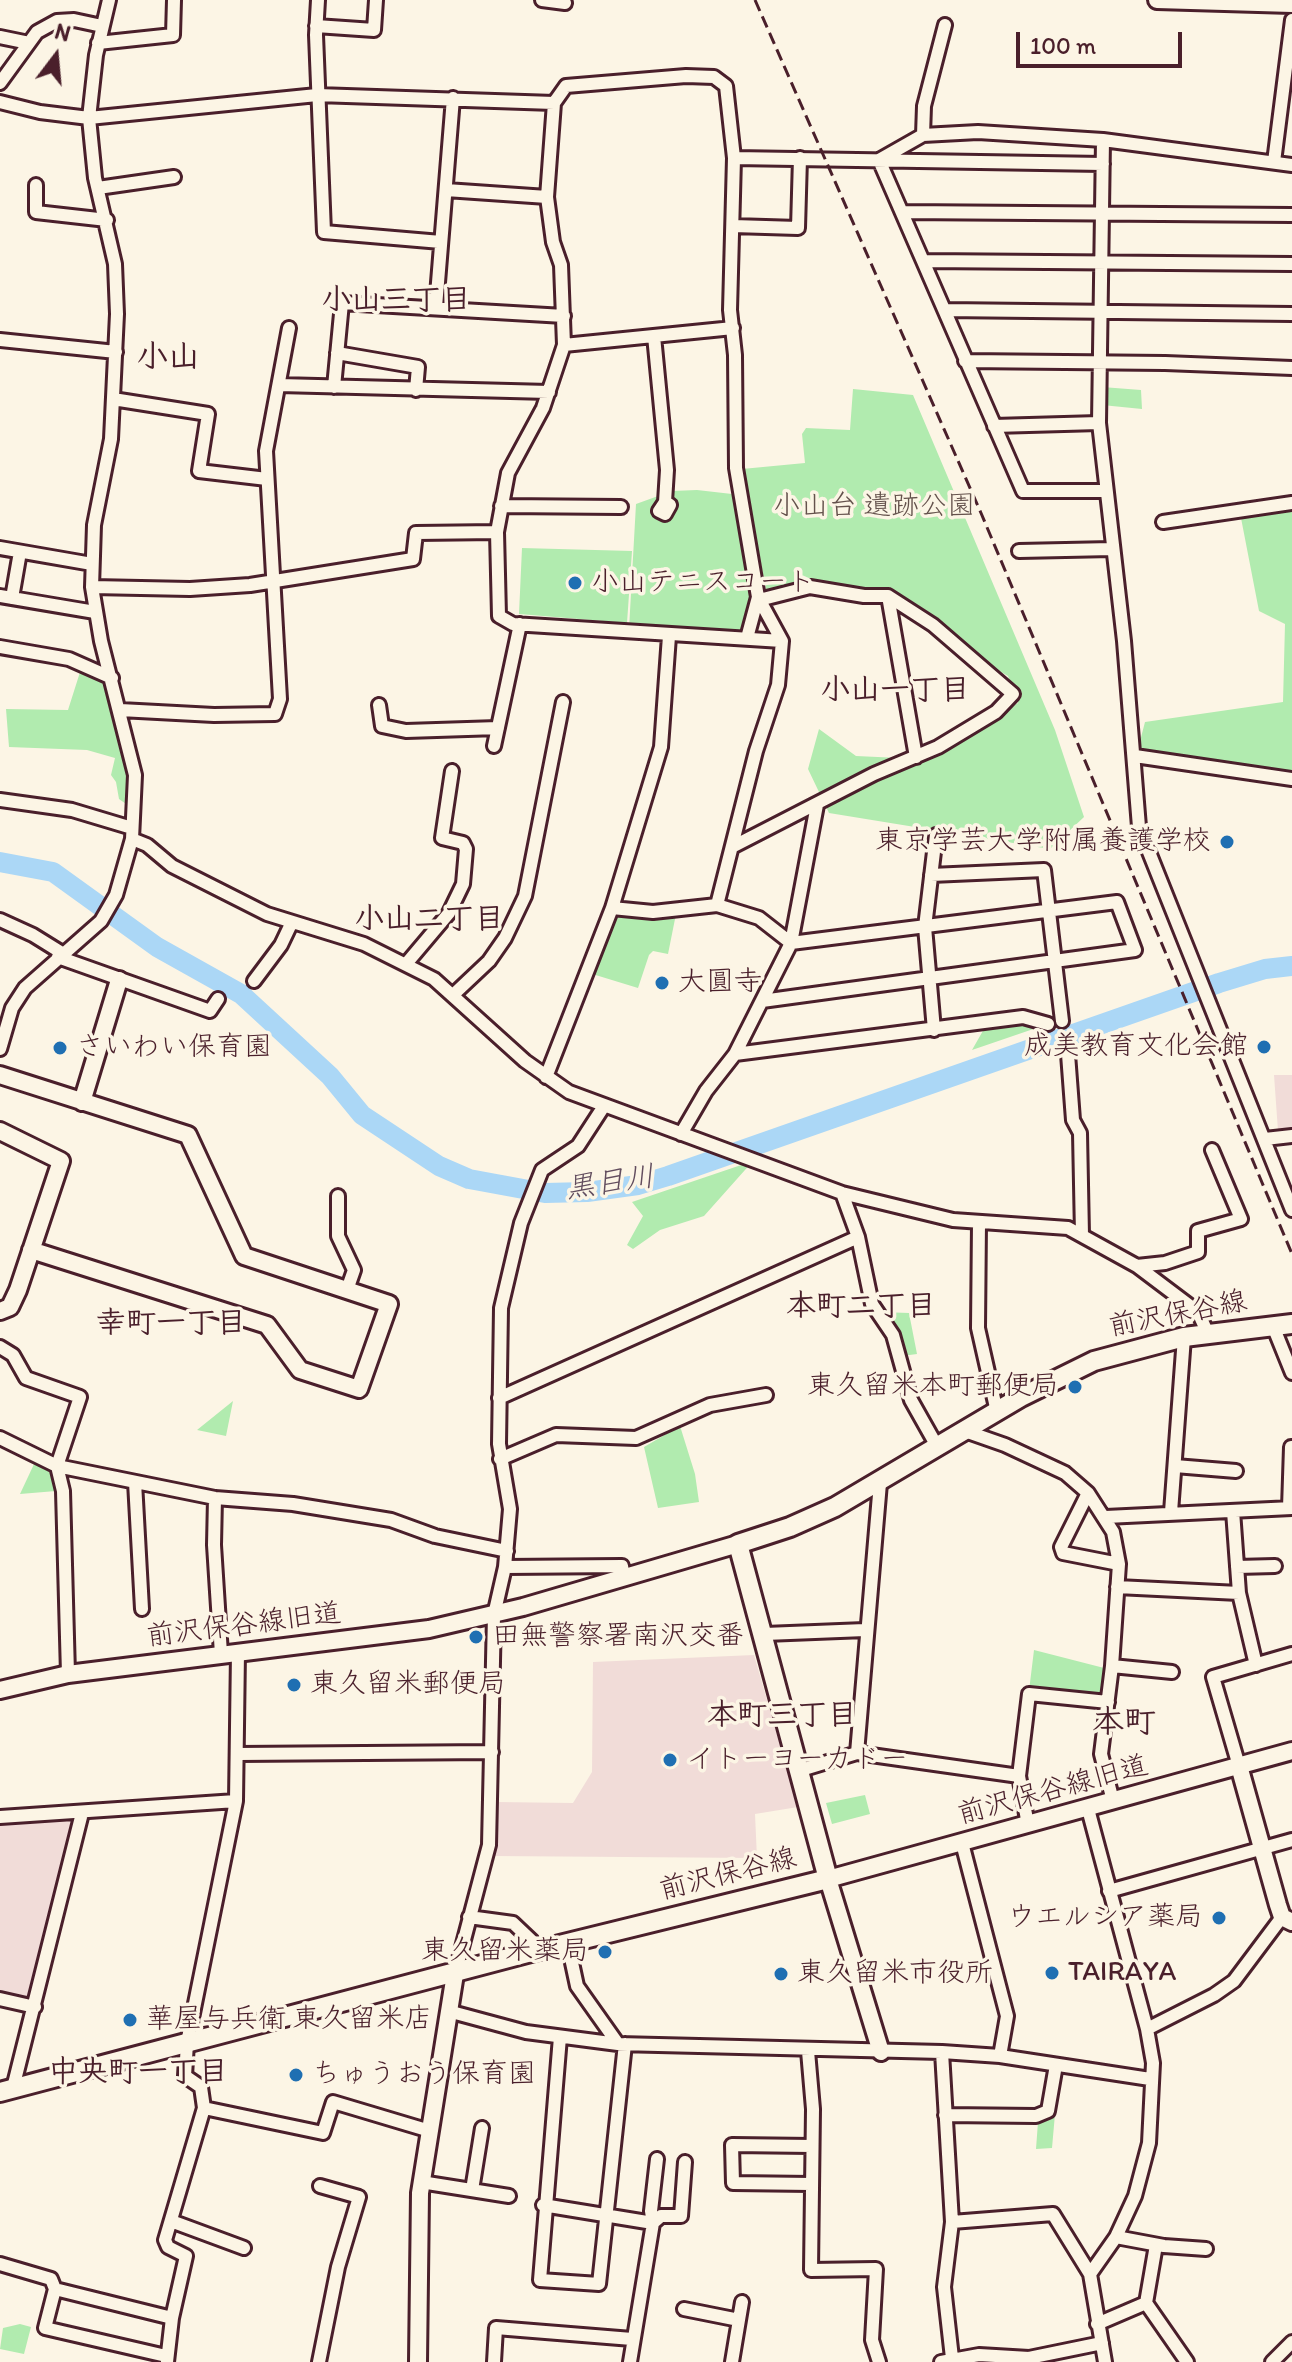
<!DOCTYPE html>
<html>
<head>
<meta charset="utf-8">
<style>
	body { margin:0 }
	#map { position:relative; width:1292px; height:2362px; overflow:hidden; background:#fcf5e5; font-family:Itim,sans-serif }
	canvas { display:block }
	.north { position:absolute; left:16px; top:16px; width:80px; height:80px; -webkit-text-stroke:6px #fcf5e5; paint-order:stroke; rotate:16deg; font-size:22px; font-weight:700; line-height:32px; text-align:center; color:#4a1f2b }
	.north::after { content:''; display:block; margin:auto; width:28px; height:36px; background:#4a1f2b; clip-path:polygon(50% 0,100% 100%,50% 72%,0 100%) }
	.scale { position:absolute; left:1016px; top:32px; width:166px; height:36px; box-sizing:border-box; border:4px solid #4a1f2b; border-top:0; padding-left:10px; font-size:24px; line-height:28px; white-space:nowrap; color:#4a1f2b; -webkit-text-stroke:6px #fcf5e5; paint-order:stroke }
</style>
</head>
<body>
<div id="map">
<canvas width="1292" height="2362"></canvas>
<div class="north">N</div>
<div class="scale">100 m</div>
</div>
<script>
const ctx = document.querySelector('canvas').getContext('2d');
ctx.lineJoin = 'round';
function fill(path, color) { ctx.fillStyle = color; ctx.fill(path, 'evenodd'); }
const poly = rows => new Path2D(rows.map(r => 'M' + r).join(''));
function strokePath(path, color, width, dash) { ctx.strokeStyle = color; ctx.lineWidth = width; ctx.lineCap = dash ? 'butt' : 'round'; ctx.setLineDash(dash || []); ctx.stroke(path); }
function label(font, color, halo, rows, align = 'center') {
  ctx.font = font + ' Itim,"Klee One",sans-serif'; ctx.lineWidth = 7; ctx.setLineDash([]); ctx.textBaseline = 'middle'; ctx.strokeStyle = halo; ctx.fillStyle = color; for (const [text, x, y, turn = 0] of rows) {
    ctx.save(); ctx.translate(x, y); ctx.rotate((+turn || 0) * Math.PI / 180); ctx.textAlign = isNaN(turn) ? turn : align; if (halo) ctx.strokeText(text, 0, 0); ctx.fillText(text, 0, 0); ctx.restore();
  }
}
fill(poly([
	[1274,1075,1292,1075,1292,1130,1278,1131],
	[754,1655,798,1807,755,1814,757,1858,493,1856,496,1802,573,1803,592,1772,593,1662],
	[72,1818,29,1999,0,1993,0,1823]
]), '#f1dcd8');
fill(poly([
	[1102,387,1141,390,1142,409,1102,405],
	[853,389,913,395,1055,730,1084,817,1050,849,829,813,808,769,819,729,856,756,921,759,1018,703,1008,676,973,656,930,613,889,587,869,590,818,580,767,594,742,469,805,463,802,434,806,428,850,430],
	[697,490,732,494,751,597,745,630,670,632,629,629,636,504,672,491],
	[1292,511,1292,773,1138,749,1145,722,1283,702,1285,624,1259,611,1241,518],
	[522,548,632,551,627,623,519,614],
	[81,669,110,681,131,776,129,806,119,799,116,782,111,775,115,758,87,750,9,747,6,709,68,710],
	[614,913,676,914,668,954,653,951,649,955,638,988,589,973],
	[1023,1017,1048,1024,972,1050,988,1022],
	[753,1161,704,1216,660,1230,633,1249,627,1245,643,1216,632,1202],
	[881,1312,909,1313,917,1354,902,1356],
	[233,1401,226,1436,197,1430],
	[680,1426,695,1474,699,1502,658,1508,644,1447],
	[35,1462,48,1468,56,1491,20,1494],
	[1034,1650,1108,1669,1106,1702,1029,1691],
	[865,1795,870,1814,832,1824,826,1803],
	[1050,2114,1055,2114,1052,2148,1036,2149,1038,2122],
	[20,2324,31,2327,24,2354,0,2349,3,2328]
]), '#b1ebaf');
strokePath(poly([
	[0,862,53,872,157,947,241,994,330,1076,362,1115,439,1166,469,1179,545,1193,587,1192,638,1185,668,1176,1219,983,1265,969,1292,966]
]), '#abd7f6', 20);
const minor = poly([
	[318,0,316,35,324,232,441,242],
	[542,0,565,3],
	[316,26,374,30,376,0],
	[0,37,29,43],
	[98,43,173,35,174,0],
	[0,83,37,32,57,21,74,20,102,26],
	[0,102,40,112,89,118,317,95,554,103],
	[923,135,924,106,945,25],
	[1103,140,1099,423,1124,641,1139,827,1292,1210],
	[734,158,1103,164],
	[879,160,1023,491,1105,491],
	[879,160,923,135,978,132,1103,140,1292,165],
	[1274,162,1292,20],
	[36,185,36,212,107,220],
	[98,188,174,177],
	[446,190,547,197],
	[902,212,1292,215],
	[733,226,798,228,800,158],
	[924,261,1292,264],
	[436,307,453,98],
	[945,310,1292,314],
	[654,336,667,470,665,502,670,505,665,514,659,511,665,502],
	[0,340,116,352],
	[564,345,733,328],
	[337,353,418,367,416,390],
	[965,361,1165,363,1292,368],
	[279,385,549,392],
	[334,387,342,303,564,316],
	[113,399,208,414,199,471,267,479],
	[994,426,1099,423],
	[501,506,621,507],
	[1163,522,1292,503],
	[0,548,92,564],
	[1019,551,1112,549],
	[92,587,190,589,250,585,413,559,416,533,497,532],
	[0,596,95,612],
	[888,596,916,757],
	[12,598,20,552],
	[747,638,758,597],
	[0,647,69,659,112,678],
	[379,705,382,726,406,731,498,728],
	[120,710,214,715,275,714,280,699,266,451,289,328],
	[494,746,520,624],
	[1135,756,1292,779],
	[0,800,72,810,132,828],
	[132,839,147,845,172,866,267,914,364,944,434,979,525,1061,569,1092,842,1193,953,1220,1068,1228,1137,1266,1198,1312,1208,1334],
	[732,847,874,774,938,747,996,712,1013,694,933,625,888,596,864,596,810,587,759,600],
	[931,875,1044,870,1062,1021],
	[717,905,756,751,778,685,782,641,513,624,499,616,497,532,508,473,543,408,564,345,561,265,553,242,547,197,554,103,566,86,686,76,714,77,726,86,734,158,730,310,735,355,736,468,758,597,782,641],
	[612,908,653,912,717,905,759,918,791,943,1117,902,1135,950,762,1001],
	[0,920,33,935,62,953],
	[58,957,210,1011,218,999],
	[406,964,449,913,463,884,466,849,463,843,442,838,452,771],
	[254,981,281,945,291,924],
	[454,994,489,961,505,938,525,896,563,702],
	[934,1030,925,927,936,835],
	[0,1049,12,1008,25,988,101,921,116,895,132,839,135,775,101,641,92,587,94,525,111,439,117,314,115,264,95,178,89,118,96,55,109,0],
	[735,1054,1023,1017,1048,1024],
	[1068,1054,1073,1120,1080,1133,1082,1235],
	[546,1077,612,908,661,747,669,636],
	[681,1134,706,1091,735,1054,791,943,817,805],
	[1265,1139,1292,1136],
	[842,1193,858,1237,872,1304,893,1335,911,1400,938,1448],
	[338,1196,338,1236,354,1270,347,1290],
	[979,1223,978,1328,997,1412],
	[1137,1266,1165,1263,1198,1252,1198,1231,1241,1219,1212,1150],
	[1273,1326,1292,1373],
	[0,1347,13,1355,26,1378,80,1397,57,1466,63,1491,68,1674],
	[499,1398,858,1237],
	[965,1431,1005,1445,1065,1473,1088,1493,1113,1532,1119,1564,1112,1666,1101,1754,1113,1801],
	[0,1438,57,1466,215,1498,293,1504,391,1520,435,1536,507,1551],
	[500,1459,556,1435,636,1438,710,1405,766,1395],
	[1175,1466,1236,1471],
	[135,1482,142,1609],
	[1088,1493,1061,1547,1063,1553,1119,1564],
	[215,1498,214,1545,221,1654],
	[1289,1508,1291,1447],
	[1233,1511,1239,1593,1256,1665],
	[1171,1512,1184,1337],
	[1106,1517,1292,1508],
	[505,1567,622,1566,624,1577],
	[1237,1567,1275,1566],
	[1117,1587,1239,1593],
	[765,1634,865,1630],
	[1112,1666,1172,1672],
	[857,1753,880,1483],
	[238,1754,492,1752],
	[1239,1766,1213,1677,1292,1654],
	[801,1770,857,1753,1019,1776],
	[1088,1809,1147,2029,1153,2063,1149,2143,1135,2196,1116,2237,1090,2274,1105,2362],
	[0,1817,236,1801],
	[1028,1825,1019,1776,1029,1694,1108,1702],
	[962,1843,1007,2016,1000,2056],
	[1109,1891,1292,1840],
	[469,1917,513,1923,532,1941,535,1951],
	[568,1944,577,1986,618,2044],
	[455,1974,489,1845,494,1615,505,1567,510,1509,499,1444,501,1308,521,1223,542,1170,578,1146,604,1106],
	[0,1999,35,2007],
	[448,2011,526,2032,618,2044,942,2052,1000,2056,1150,2079],
	[1147,2029,1214,1995,1234,1981,1282,1917],
	[560,2037,540,2280,599,2284,625,2044],
	[808,2051,813,2109,811,2270,876,2269,872,2340,879,2362],
	[942,2052,952,2222,944,2287,952,2358],
	[13,2088,82,1813],
	[204,2108,323,2133,333,2102,430,2131],
	[945,2115,1036,2116,1048,2111,1056,2065],
	[657,2159,651,2211,653,2223,661,2216,681,2216,685,2162],
	[421,2182,509,2196],
	[811,2184,733,2183,732,2145,812,2146],
	[472,2190,482,2128],
	[543,2205,653,2223,630,2362],
	[171,2221,244,2248],
	[952,2222,1053,2214,1090,2274],
	[1116,2237,1164,2246,1206,2249],
	[1156,2245,1146,2303,1187,2362],
	[0,2264,51,2279,55,2289,45,2328,166,2356],
	[55,2289,172,2318],
	[684,2309,739,2320],
	[1097,2324,1146,2303],
	[167,2362,172,2318,186,2256,168,2247,165,2240,204,2108,201,2087,185,2076,187,2043,236,1801,238,1652],
	[319,2362,338,2267,359,2197,320,2186],
	[494,2362,496,2328,632,2339],
	[732,2362,742,2302],
	[941,2362,979,2355,1029,2358,1102,2343],
	[1272,2362,1292,2342]
]);
const tertiary = poly([
	[1157,0,1292,4],
	[0,1075,188,1135,244,1256,389,1304,359,1389,300,1370,267,1325,31,1250],
	[82,1102,119,980],
	[0,1131,61,1161,18,1290,10,1307,0,1311],
	[0,1690,68,1674,429,1629,523,1607,738,1544],
	[1239,1766,1278,1905,1282,1917,1292,1922],
	[881,2052,828,1879,1292,1751],
	[418,2362,420,2193,455,1974]
]);
const secondary = poly([
	[0,2092,535,1951,828,1879,738,1544,790,1527,835,1507,1021,1397,1094,1361,1184,1337,1292,1324]
]);
strokePath(minor, '#4a1f2b', 18);
strokePath(tertiary, '#4a1f2b', 22);
strokePath(secondary, '#4a1f2b', 24);
strokePath(minor, '#fcf5e5', 12);
strokePath(tertiary, '#fcf5e5', 16);
strokePath(secondary, '#fcf5e5', 18);
strokePath(poly([
	[755,0,981,513,1292,1254]
]), '#4a1f2b', 3, [12, 6]);
for (const [x, y, r, color] of [
	[575,583,8,"#1f6fb2"],
	[1227,842,8,"#1f6fb2"],
	[662,983,8,"#1f6fb2"],
	[1264,1047,8,"#1f6fb2"],
	[60,1048,8,"#1f6fb2"],
	[1075,1387,8,"#1f6fb2"],
	[476,1637,8,"#1f6fb2"],
	[294,1685,8,"#1f6fb2"],
	[670,1760,8,"#1f6fb2"],
	[1219,1918,8,"#1f6fb2"],
	[605,1952,8,"#1f6fb2"],
	[1052,1973,8,"#1f6fb2"],
	[781,1974,8,"#1f6fb2"],
	[130,2020,8,"#1f6fb2"],
	[296,2075,8,"#1f6fb2"]
]) { const dot = new Path2D(); dot.arc(x, y, r, 0, 2 * Math.PI); ctx.fillStyle = color; ctx.fill(dot); strokePath(dot, '#fcf5e5', 3); }
label('28px', '#64524c', '#fcf5e5', [
	["小山台 遺跡公園",874,507]
]);
label('28px', '#4a1f2b', '#fcf5e5', [
	["小山テニスコート",591,583],
	["東京学芸大学附属養護学校",1211,842,"right"],
	["大圓寺",678,983],
	["成美教育文化会館",1248,1047,"right"],
	["さいわい保育園",76,1048],
	["東久留米本町郵便局",1059,1387,"right"],
	["田無警察署南沢交番",492,1637],
	["東久留米郵便局",310,1685],
	["イトーヨーカドー",686,1760],
	["ウエルシア薬局",1203,1918,"right"],
	["東久留米薬局",589,1952,"right"],
	["TAIRAYA",1068,1973],
	["東久留米市役所",797,1974],
	["華屋与兵衛 東久留米店",146,2020],
	["ちゅうおう保育園",312,2075]
], 'left');
label('28px', '#4a1f2b', '#fcf5e5', [
	["前沢保谷線",1178,1315,-11],
	["前沢保谷線旧道",244,1626,-7],
	["前沢保谷線旧道",1053,1791,-15],
	["前沢保谷線",728,1875,-14]
]);
label('bold 30px', '#4a1f2b', '#fcf5e5', [
	["小山三丁目",396,301],
	["小山一丁目",895,691],
	["小山二丁目",429,920],
	["本町二丁目",861,1307],
	["幸町一丁目",171,1324],
	["本町三丁目",782,1716],
	["中央町一丁目",138,2073]
]);
label('italic 30px', '#624d5e', '#fcf5e5', [
	["黒目川",610,1184,-8]
]);
label('bold 32px', '#4a1f2b', '#fcf5e5', [
	["小山",168,359],
	["本町",1124,1724]
]);
</script>
</body>
</html>
